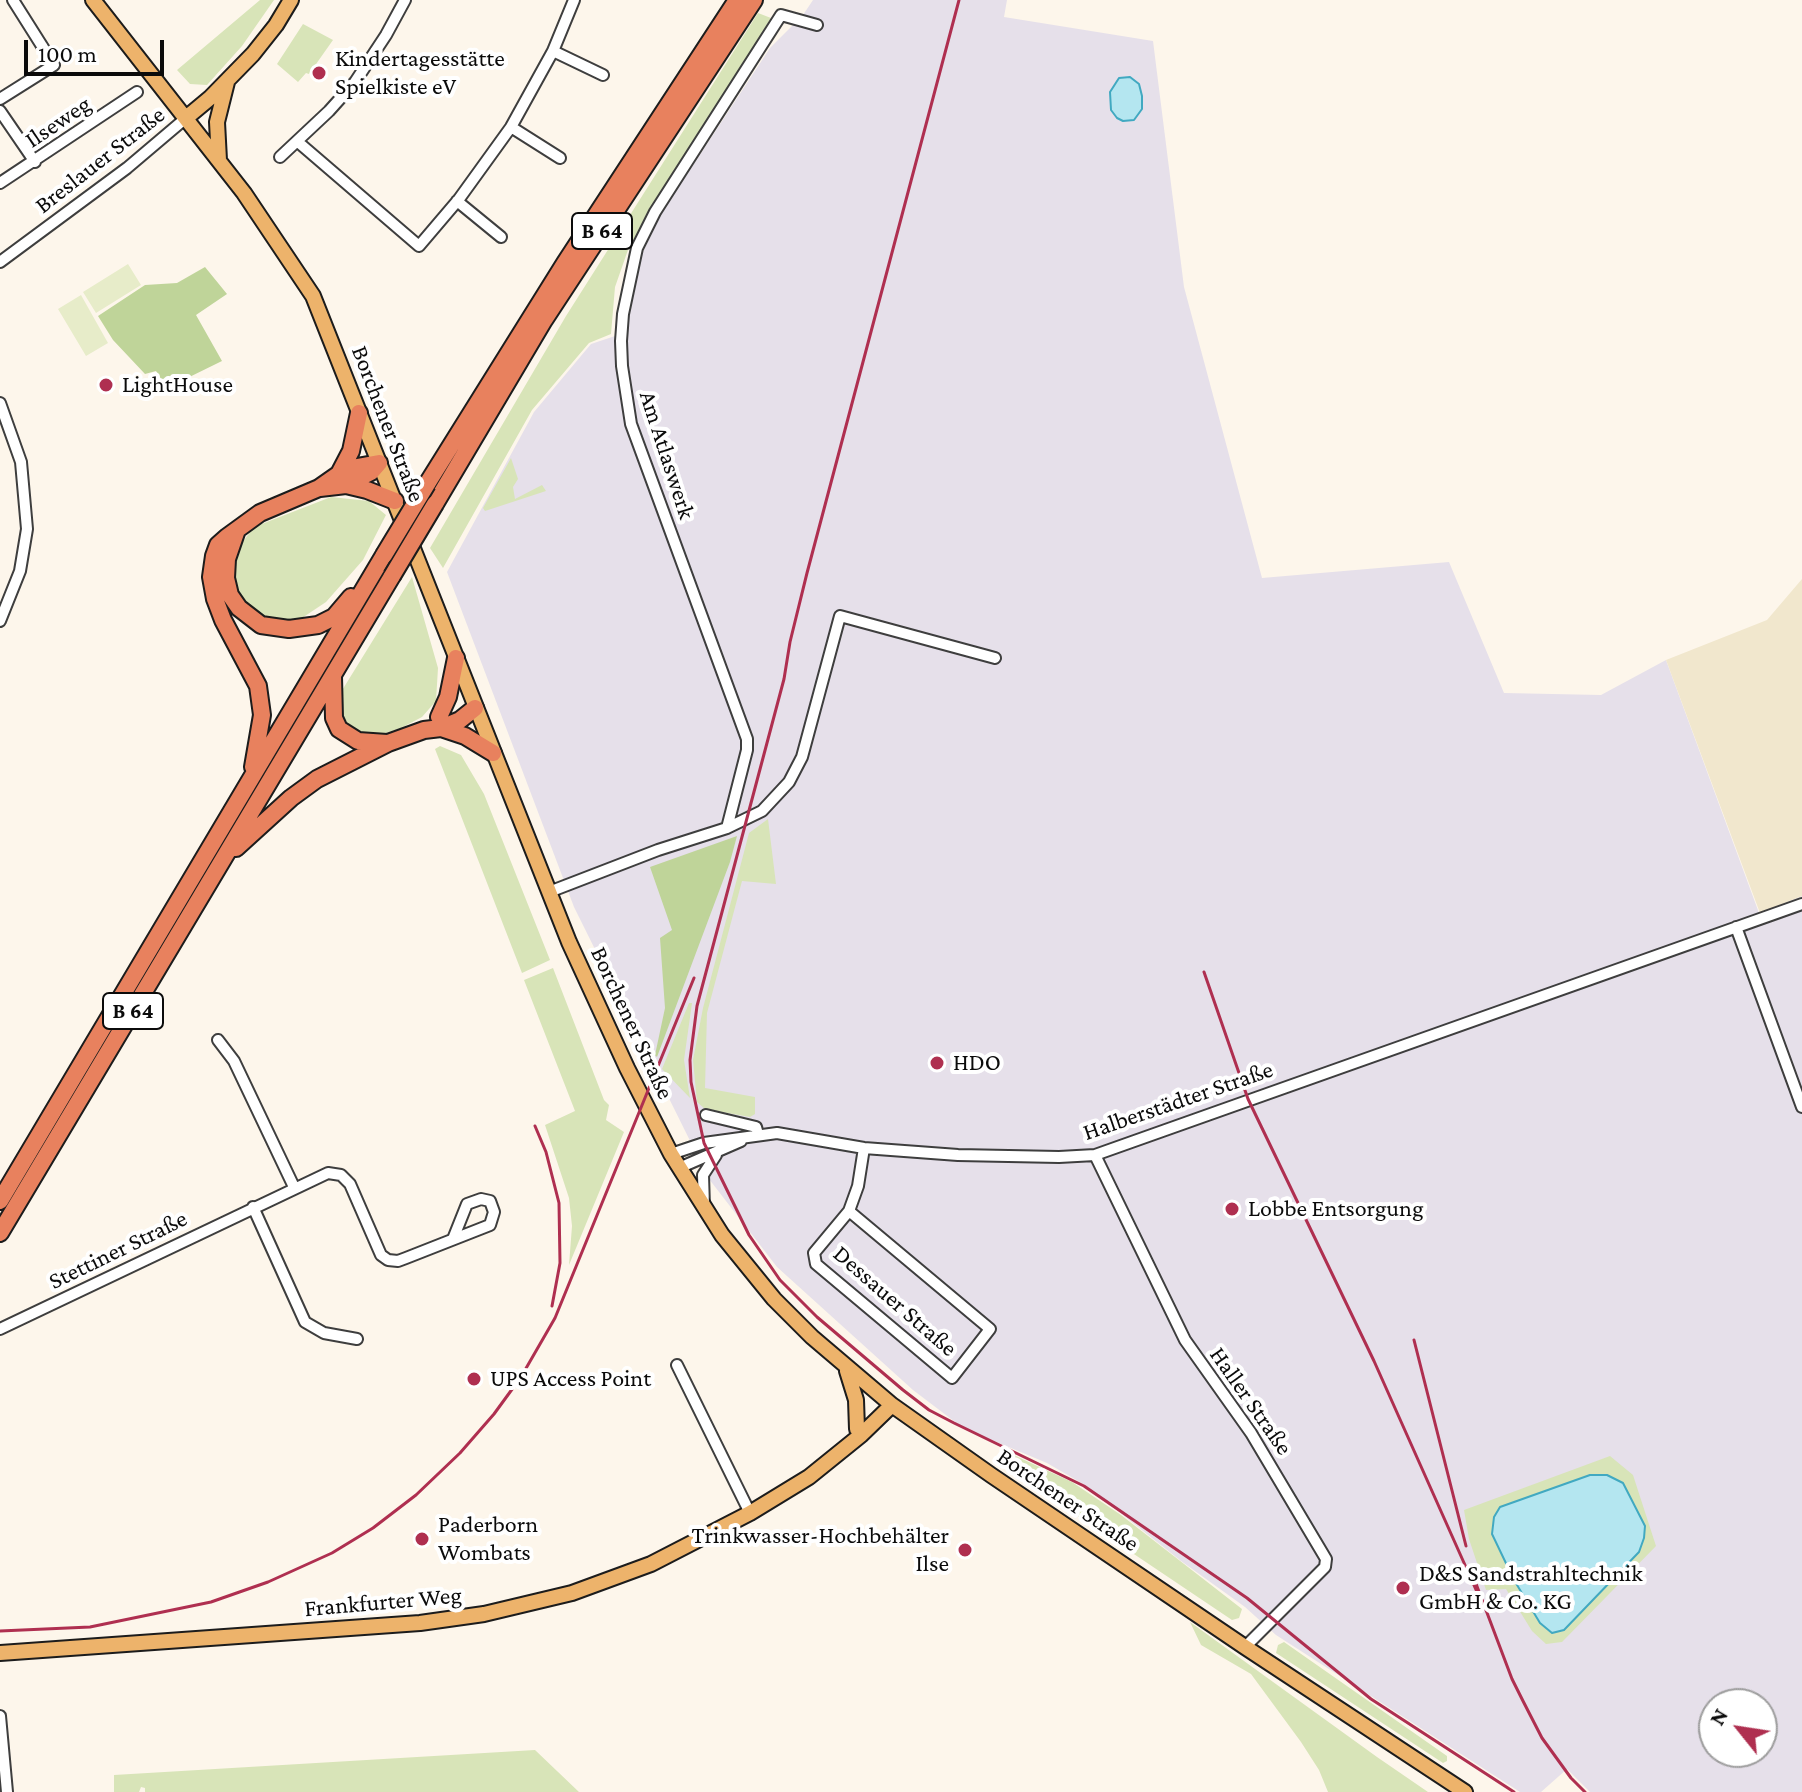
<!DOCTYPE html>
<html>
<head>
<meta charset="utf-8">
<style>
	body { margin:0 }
	#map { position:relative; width:1802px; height:1792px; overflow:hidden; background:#fdf6eb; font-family:"Crimson Pro",serif }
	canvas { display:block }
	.north { position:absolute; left:1698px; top:1688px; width:80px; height:80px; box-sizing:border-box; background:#fff; border:2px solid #9d9d9d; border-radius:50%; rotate:300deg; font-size:22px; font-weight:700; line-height:32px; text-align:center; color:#0b0b0b }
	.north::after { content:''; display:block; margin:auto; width:28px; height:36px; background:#af2f50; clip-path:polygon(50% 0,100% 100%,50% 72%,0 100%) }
	.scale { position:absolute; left:24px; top:40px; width:140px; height:36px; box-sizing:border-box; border:4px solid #0b0b0b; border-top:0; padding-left:10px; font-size:24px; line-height:28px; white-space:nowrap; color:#0b0b0b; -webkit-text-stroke:6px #fff; paint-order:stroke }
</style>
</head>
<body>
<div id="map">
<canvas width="1802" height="1792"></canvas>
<div class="north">N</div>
<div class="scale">100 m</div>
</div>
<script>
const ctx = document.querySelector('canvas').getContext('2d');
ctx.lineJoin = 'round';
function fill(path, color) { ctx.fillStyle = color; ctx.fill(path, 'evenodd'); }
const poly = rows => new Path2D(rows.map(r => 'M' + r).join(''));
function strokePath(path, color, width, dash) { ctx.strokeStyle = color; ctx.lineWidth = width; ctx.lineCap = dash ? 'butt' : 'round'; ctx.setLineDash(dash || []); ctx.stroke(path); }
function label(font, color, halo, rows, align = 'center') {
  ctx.font = font + ' "Crimson Pro",serif'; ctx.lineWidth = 8; ctx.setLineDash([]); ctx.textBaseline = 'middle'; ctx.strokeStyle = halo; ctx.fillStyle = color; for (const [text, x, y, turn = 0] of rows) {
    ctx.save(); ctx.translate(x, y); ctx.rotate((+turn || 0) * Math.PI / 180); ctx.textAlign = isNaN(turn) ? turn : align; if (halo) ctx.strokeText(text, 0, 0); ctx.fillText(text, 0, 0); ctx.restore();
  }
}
fill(poly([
	[813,0,1007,0,1004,17,1153,41,1184,287,1262,578,1449,562,1504,693,1601,695,1666,660,1759,913,1802,896,1802,1792,1590,1792,1567,1769,1541,1792,1520,1792,1276,1635,1245,1607,1181,1561,1085,1485,1047,1463,963,1428,913,1390,777,1267,709,1179,574,907,447,572,534,412,591,344,624,333,642,254,659,217,770,48,803,15],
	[1645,1526,1638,1552,1540,1623,1514,1580,1492,1534],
	[1714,1704,1762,1704,1762,1752,1714,1752]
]), '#e6e0ea');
fill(poly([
	[1802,579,1802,896,1760,913,1666,660,1767,620]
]), '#f1e7cd');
fill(poly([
	[260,0,274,0,242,46,207,85,190,84,177,70],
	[758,13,771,18,629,247,615,287,611,334,589,343,532,410,443,568,430,548,566,316],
	[303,24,333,40,309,74,306,73,298,82,277,64],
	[511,458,518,479,513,487,515,499,542,485,546,491,485,511,483,508],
	[331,497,369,501,386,515,363,560,326,602,302,618,274,621,254,614,241,598,233,578,238,548,254,527],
	[412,577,438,668,436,701,422,717,401,728,376,736,359,731,350,726,342,716,339,705,341,692],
	[440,746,461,755,484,794,550,960,522,973,435,749],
	[768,819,776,884,742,881,707,1013,705,1088,755,1097,755,1114,750,1117,705,1109,697,1102,693,1060,703,1008,749,833],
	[553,968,604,1100,609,1105,606,1120,624,1132,569,1265,572,1226,569,1198,545,1125,575,1111,524,980],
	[689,1003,692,1003,684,1060,690,1098,662,1069],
	[1005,1451,1072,1482,1121,1515,1242,1609,1239,1618,1232,1620,1000,1464],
	[1610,1456,1633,1475,1656,1546,1562,1642,1546,1644,1532,1631,1506,1589,1486,1590,1469,1539,1464,1510],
	[1190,1622,1377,1757,1428,1792,1328,1792,1319,1770,1301,1742,1251,1674,1201,1645],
	[1284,1642,1447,1756,1447,1761,1443,1763,1276,1653,1278,1645],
	[535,1750,579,1792,145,1792,145,1788,141,1787,139,1792,114,1792,114,1775]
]), '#d8e4b8');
fill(poly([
	[205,267,227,294,196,315,222,361,167,388,156,371,145,374,113,340,98,316,145,285,177,283],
	[737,836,730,862,657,1057,655,1055,665,1008,660,938,672,930,650,867]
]), '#bfd499');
fill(poly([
	[128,264,141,285,96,313,83,292],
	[81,295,108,343,86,356,58,309]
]), '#e7ecc9');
const water = poly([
	[1130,77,1139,84,1142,96,1142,109,1134,120,1123,121,1117,118,1111,110,1110,92,1119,78,1130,77],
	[1590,1475,1607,1475,1623,1483,1645,1526,1644,1538,1639,1552,1564,1630,1552,1633,1540,1623,1514,1580,1492,1534,1494,1517,1500,1507,1590,1475]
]);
fill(water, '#b4e6f0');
strokePath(water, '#41a9c1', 2);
const minor = poly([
	[553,51,603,75],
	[0,99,54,65,13,0],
	[0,111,35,162],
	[511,127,560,158],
	[298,142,419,246,459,199,511,127,553,51,574,0],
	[280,157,329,111,355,82,386,35,405,0],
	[0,183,137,92],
	[457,201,501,237],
	[0,262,127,168,186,118],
	[0,403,21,462,27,529,20,571,0,621],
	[727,828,762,811,789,782,802,757,840,616,995,658],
	[549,892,658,850,727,828,747,750,747,739,631,424,622,366,621,341,623,314,637,248,655,212,781,15,817,25],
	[1736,927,1802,1107],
	[218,1040,234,1061,294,1187],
	[706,1115,756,1127,758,1134],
	[671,1154,704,1143,777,1133,864,1148,958,1155,1059,1157,1095,1155,1802,904],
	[1095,1155,1185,1340,1251,1433,1326,1559,1325,1567,1245,1647],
	[679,1168,741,1141],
	[253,1207,305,1322,324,1333,357,1339],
	[704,1207,703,1175,716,1155],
	[849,1211,990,1329,952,1378,816,1264,814,1253,849,1211,858,1186,864,1148],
	[0,1329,328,1173,341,1175,350,1184,381,1255,388,1260,398,1261,406,1258,490,1225,494,1212,490,1201,481,1199,467,1204,453,1239],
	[677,1365,750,1513],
	[0,1716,7,1792]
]);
const major = poly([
	[93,0,244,193,313,296,569,942,627,1068,671,1154,722,1235,774,1299,812,1337,892,1405,991,1475,1245,1647,1465,1792],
	[186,118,210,98,253,54,276,25,291,0],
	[219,160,217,122,227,82],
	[847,1371,856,1400,857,1429],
	[0,1653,420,1623,484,1614,572,1593,651,1564,750,1513,809,1477,861,1435,892,1405]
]);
const highway = poly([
	[339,474,351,451,359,413],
	[427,484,565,263,737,0],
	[346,485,367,490,395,501],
	[320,488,346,485,371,472,378,464],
	[435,504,544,320,754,0],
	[237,530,227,559,226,578,230,595,239,608,261,625,289,629,318,625,334,617,351,597],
	[333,677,334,718,339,729,358,741,387,743],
	[439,717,448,697,456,658],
	[441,728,465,736,493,753],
	[253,767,262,715,258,686,223,620,215,599,211,577,214,556,218,545,227,537,260,513,319,488,339,474,357,467,379,463],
	[236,848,291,798,317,779,388,743,424,730,441,728,460,720,475,708],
	[0,1201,384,555],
	[0,1233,392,576]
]);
strokePath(minor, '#3e3e3e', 14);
strokePath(major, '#1c1c1c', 18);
strokePath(highway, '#1c1c1c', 20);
strokePath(minor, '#fff', 10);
strokePath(major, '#edb36b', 14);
strokePath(highway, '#e8815e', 16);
strokePath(poly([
	[959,0,807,573,790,642,784,679,697,1006,690,1060,691,1082,704,1143,749,1235,780,1280,817,1317,903,1390,929,1410,954,1423,1084,1486,1247,1598,1371,1699,1514,1792],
	[1204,972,1248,1099,1374,1361,1477,1592],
	[535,1126,546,1152,559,1203,560,1263,552,1306],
	[1414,1340,1466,1546],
	[1475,1581,1512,1679,1523,1701,1542,1738,1571,1778,1585,1792],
	[0,1631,90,1627,211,1602,268,1582,332,1553,373,1528,416,1495,460,1453,494,1414,521,1377,555,1318,694,978]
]), '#af2f50', 3);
const highwayBridge = poly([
	[384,555,427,484],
	[392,576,435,504]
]);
strokePath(highwayBridge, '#1c1c1c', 20, []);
strokePath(highwayBridge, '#e8815e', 16);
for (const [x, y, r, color] of [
	[319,73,8,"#af2f50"],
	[106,385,8,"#af2f50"],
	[937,1063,8,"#af2f50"],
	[1232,1209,8,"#af2f50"],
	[474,1379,8,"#af2f50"],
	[422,1539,8,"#af2f50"],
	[965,1550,8,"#af2f50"],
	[1403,1588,8,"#af2f50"]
]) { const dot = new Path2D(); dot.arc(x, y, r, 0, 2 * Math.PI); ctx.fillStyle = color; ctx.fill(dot); strokePath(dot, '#fff', 3); }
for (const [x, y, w] of [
	[602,231,60],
	[133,1011,60]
]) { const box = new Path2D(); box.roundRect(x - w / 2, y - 18, w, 36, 6); ctx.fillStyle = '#fff'; ctx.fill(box); strokePath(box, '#0b0b0b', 2); }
label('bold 22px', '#0b0b0b', null, [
	["B 64",602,231],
	["B 64",133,1011]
]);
label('24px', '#0b0b0b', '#fff', [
	["Kindertagesstätte",335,59],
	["Spielkiste eV",335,87],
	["LightHouse",122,385],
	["HDO",953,1063],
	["Lobbe Entsorgung",1248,1209],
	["UPS Access Point",490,1379],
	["Paderborn",438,1525],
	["Wombats",438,1553],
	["Trinkwasser-Hochbehälter",949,1536,"right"],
	["Ilse",949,1564,"right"],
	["D&S Sandstrahltechnik",1419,1574],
	["GmbH & Co. KG",1419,1602]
], 'left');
label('24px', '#0b0b0b', '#fff', [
	["Ilseweg",58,122,-34],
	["Breslauer Straße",100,160,-38],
	["Borchener Straße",388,424,69],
	["Am Atlaswerk",667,455,72],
	["Borchener Straße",632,1023,65],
	["Halberstädter Straße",1178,1101,-19],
	["Stettiner Straße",118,1250,-26],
	["Dessauer Straße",895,1301,41],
	["Haller Straße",1251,1401,55],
	["Borchener Straße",1068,1500,34],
	["Frankfurter Weg",383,1602,-5]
]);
</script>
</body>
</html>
